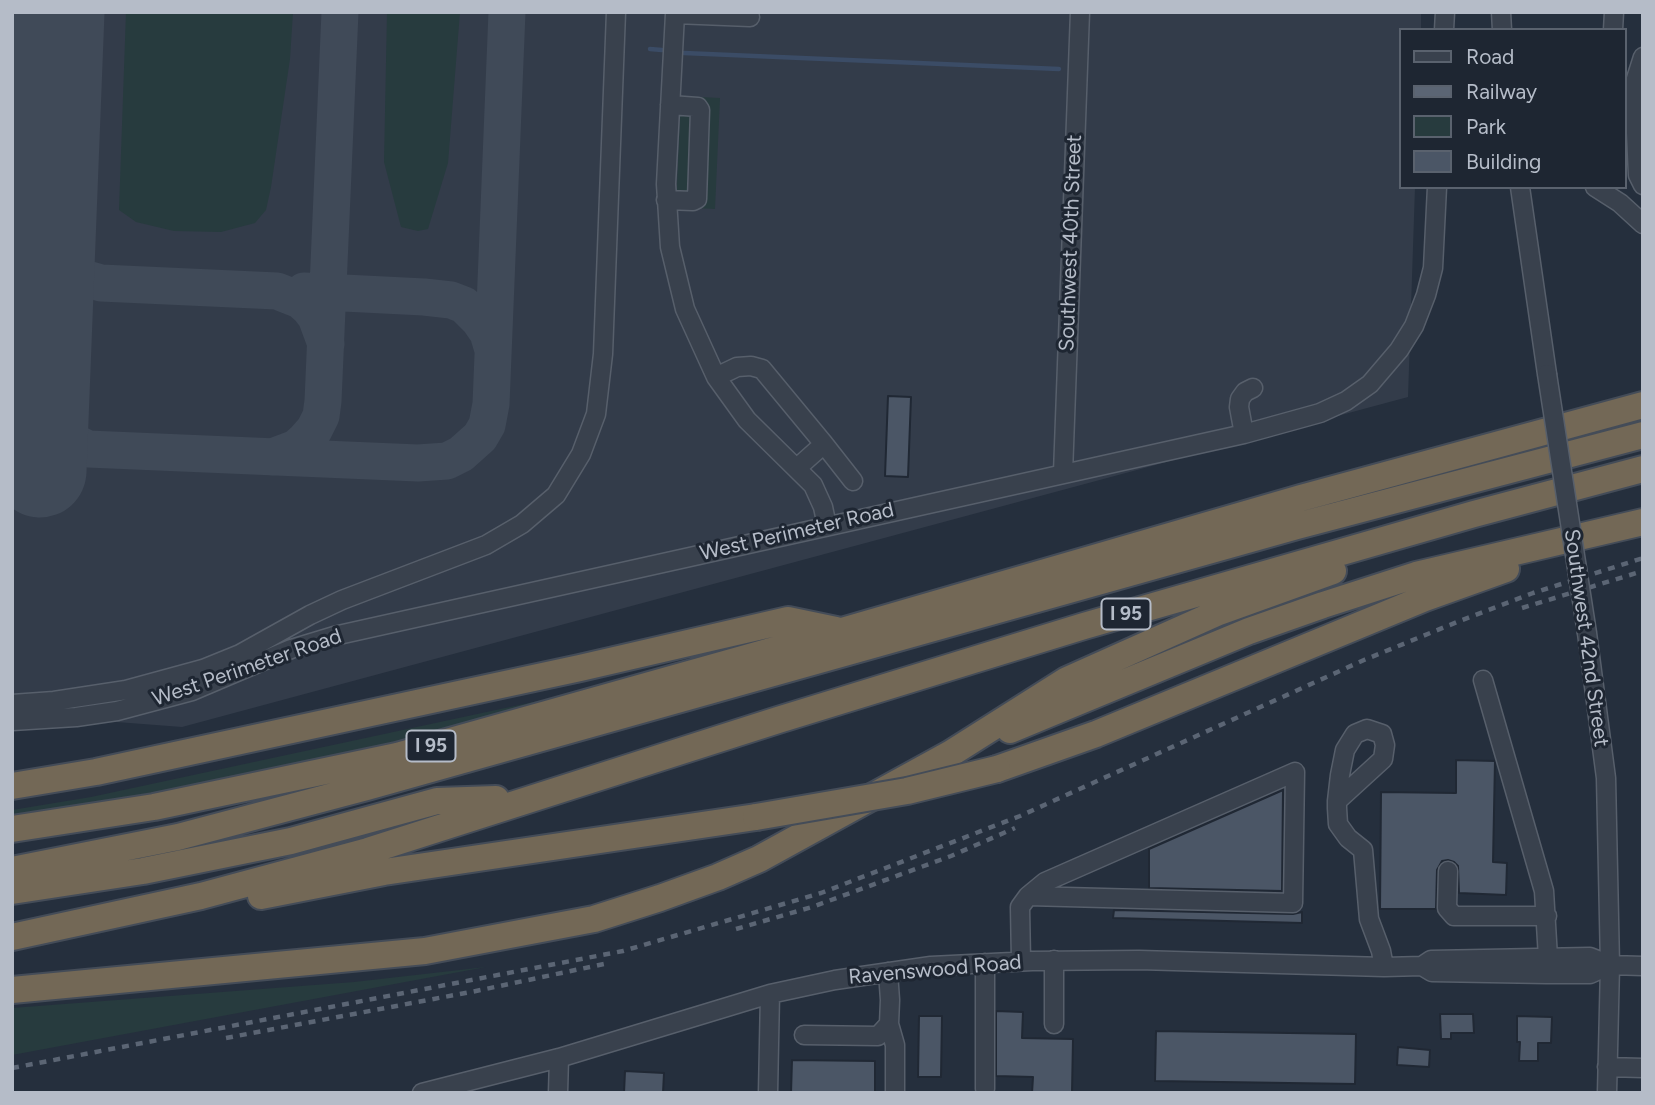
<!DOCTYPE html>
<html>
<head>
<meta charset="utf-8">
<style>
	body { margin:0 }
	#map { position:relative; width:1655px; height:1105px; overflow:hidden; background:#252f3d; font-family:Figtree,sans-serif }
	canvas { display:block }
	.frame { position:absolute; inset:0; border:14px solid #b5bcc8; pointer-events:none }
	.legend { position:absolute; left:1399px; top:28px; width:228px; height:161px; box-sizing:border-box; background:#1e2632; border:2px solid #5a626e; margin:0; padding:9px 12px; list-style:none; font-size:21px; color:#b5bcc8 }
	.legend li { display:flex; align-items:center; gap:14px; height:35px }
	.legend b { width:35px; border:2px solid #5a626e }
</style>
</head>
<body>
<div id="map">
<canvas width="1655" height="1105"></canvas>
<div class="frame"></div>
<ul class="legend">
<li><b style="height:9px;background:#39414d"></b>Road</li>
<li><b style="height:9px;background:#5b6574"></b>Railway</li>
<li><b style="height:19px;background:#273b3e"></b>Park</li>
<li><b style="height:19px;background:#4b5666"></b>Building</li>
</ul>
</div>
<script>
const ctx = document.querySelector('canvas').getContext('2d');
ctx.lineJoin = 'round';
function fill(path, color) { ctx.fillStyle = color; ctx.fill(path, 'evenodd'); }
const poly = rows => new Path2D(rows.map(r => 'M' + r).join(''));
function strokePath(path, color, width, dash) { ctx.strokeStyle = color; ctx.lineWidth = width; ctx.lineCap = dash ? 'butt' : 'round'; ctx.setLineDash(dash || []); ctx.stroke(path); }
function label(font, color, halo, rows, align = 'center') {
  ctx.font = font + ' Figtree,sans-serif'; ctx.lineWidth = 6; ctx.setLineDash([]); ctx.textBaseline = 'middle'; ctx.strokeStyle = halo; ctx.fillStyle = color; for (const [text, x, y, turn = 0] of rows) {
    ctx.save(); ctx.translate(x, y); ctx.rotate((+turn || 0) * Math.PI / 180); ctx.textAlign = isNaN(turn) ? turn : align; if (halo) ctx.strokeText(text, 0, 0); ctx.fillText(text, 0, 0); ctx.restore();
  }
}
fill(poly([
	[12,12,1421,12,1421,30,1401,30,1401,187,1415,187,1408,397,182,727,12,714]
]), '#333c4a');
fill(poly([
	[126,12,293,12,290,59,271,187,266,210,255,223,221,232,174,231,136,222,119,210],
	[387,12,460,12,448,163,428,229,418,231,401,227,384,162],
	[681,96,720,98,715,209,676,207],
	[575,693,463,733,12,825,12,810,91,797],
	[486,967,12,1055,12,1008,354,982]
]), '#273b3e');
strokePath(poly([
	[650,49,662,50],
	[684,53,1059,69]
]), '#3b4c66', 4.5);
strokePath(poly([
	[50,217,56,247,64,260,76,272,87,279,101,283,277,291,300,300,309,308,316,317,326,344],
	[304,291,424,297,451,300,464,305,479,320,488,333,493,350],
	[45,339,46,399,50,415,61,432,74,442,88,449,418,463,447,461,461,454,480,437,487,425,491,404,507,12],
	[12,418,30,397,40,364],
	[272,457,296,448,305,440,314,430,321,416,323,401,340,12]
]), '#404a58', 37);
strokePath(poly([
	[40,471,58,12]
]), '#404a58', 93);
const building = poly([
	[888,396,911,397,908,477,885,476,888,396],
	[1456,760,1495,761,1493,862,1507,863,1506,895,1459,893,1458,866,1454,862,1448,860,1442,861,1437,870,1436,909,1380,909,1381,792,1456,793,1456,760],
	[1283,790,1282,891,1149,888,1149,849,1283,790],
	[1114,910,1293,914,1302,912,1302,923,1113,918,1114,910],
	[996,1011,1023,1012,1022,1038,1073,1039,1072,1093,1032,1093,1033,1077,996,1076,996,1011],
	[1440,1014,1473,1014,1474,1033,1451,1033,1451,1039,1441,1039,1440,1014],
	[919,1016,942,1016,941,1077,918,1077,919,1016],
	[1517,1016,1552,1017,1551,1043,1538,1043,1538,1061,1519,1061,1520,1042,1517,1042,1517,1016],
	[1156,1031,1356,1034,1355,1084,1155,1081,1156,1031],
	[1398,1047,1430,1050,1429,1067,1397,1065,1398,1047],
	[792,1060,875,1061,875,1093,791,1093,792,1060],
	[625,1071,664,1073,663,1093,624,1093,625,1071]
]);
fill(building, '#4b5666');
strokePath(building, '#202834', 2);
const minor = poly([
	[1501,12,1502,30],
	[750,17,675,14,666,184,670,247,685,309,716,377,747,420,813,485,823,507,827,526],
	[1444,30,1445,12],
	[1613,30,1614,12],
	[1643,57,1635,82,1635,111,1638,175,1643,185],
	[1520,187,1547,374],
	[1595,187,1620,203,1643,224],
	[666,200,693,201,697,199,700,110,698,107,670,105],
	[716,377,737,367,751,366,762,369,824,444,797,468],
	[1244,434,1239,407,1240,399,1245,392,1253,388],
	[824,444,853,481],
	[1063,473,1080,12],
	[1587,633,1606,778,1610,965,1607,1093],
	[1483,680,1544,891,1548,958],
	[12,704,54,701,126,690,203,669,240,654,310,615,342,600,486,545,522,524,556,495,581,454,596,414,603,354,616,12],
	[12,721,76,717,117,711,192,691,291,649,334,636,1244,434,1320,413,1346,401,1370,384,1399,350,1414,326,1426,295,1433,268,1437,187],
	[1337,801,1383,759,1385,745,1382,734,1367,729,1355,734,1345,750,1340,775,1337,801,1337,808,1338,824,1348,838,1363,850,1369,919,1381,951,1384,967],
	[1448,871,1447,908,1454,916,1547,916],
	[1021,961,1020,907,1028,896,1045,882,1295,772,1293,903,1028,896],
	[1422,966,1432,972,1547,974,1590,974,1610,965],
	[889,1024,895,1045,895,1093],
	[1054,1024,1054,960],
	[804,1035,878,1036,889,1024,890,1000,888,972],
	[1607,1067,1643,1068],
	[985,1089,985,963],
	[422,1093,559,1058,770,994,835,980,931,966,1032,961,1139,960,1384,967,1422,966,1431,960,1590,957,1610,965,1643,966],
	[558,1093,559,1058],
	[768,1093,770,994]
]);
const highway = poly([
	[1010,730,1249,631,1323,605,1416,575,1643,522],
	[997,769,1096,734,1425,598,1506,569],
	[12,786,96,772,580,668,788,620,836,630],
	[12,829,154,807,397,756,842,631,1301,498,1643,405],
	[12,870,178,837,367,787,1297,526,1643,435],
	[12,891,143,871,291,841,437,801,496,799],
	[261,896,384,872,756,817],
	[12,937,201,896,368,851,778,720,1084,626,1474,514,1643,469],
	[12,990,425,951,594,919,660,898,718,877,759,859,950,754,1067,680,1219,612,1333,571]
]);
strokePath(minor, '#575f6b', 21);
strokePath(highway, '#444c58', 30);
strokePath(minor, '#39414d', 18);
strokePath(highway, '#736856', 26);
strokePath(poly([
	[1522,608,1643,571],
	[736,929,812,907,951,856,1015,828],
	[226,1038,476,991,604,964],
	[12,1068,623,951,821,893,1020,816,1364,660,1462,620,1533,593,1643,558]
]), '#5b6574', 4.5, [7, 7]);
const minorBridge = poly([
	[1547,374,1587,633]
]);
const highwayBridge = poly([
	[756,817,907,791,997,769]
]);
strokePath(minorBridge, '#575f6b', 21, []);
strokePath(highwayBridge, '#444c58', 30, []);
strokePath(minorBridge, '#39414d', 18);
strokePath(highwayBridge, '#736856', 26);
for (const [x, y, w] of [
	[1126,614,49],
	[431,746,49]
]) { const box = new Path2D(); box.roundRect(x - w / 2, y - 15.5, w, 31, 5); ctx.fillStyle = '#1e2632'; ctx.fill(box); strokePath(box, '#b5bcc8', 2); }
label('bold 19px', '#b5bcc8', null, [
	["I 95",1126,614],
	["I 95",431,746]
]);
label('21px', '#b5bcc8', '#1e2632', [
	["Southwest 40th Street",1071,243,-88],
	["West Perimeter Road",797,532,-13],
	["Southwest 42nd Street",1586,638,82],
	["West Perimeter Road",247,668,-19],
	["Ravenswood Road",935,970,-5]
]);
</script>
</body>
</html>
